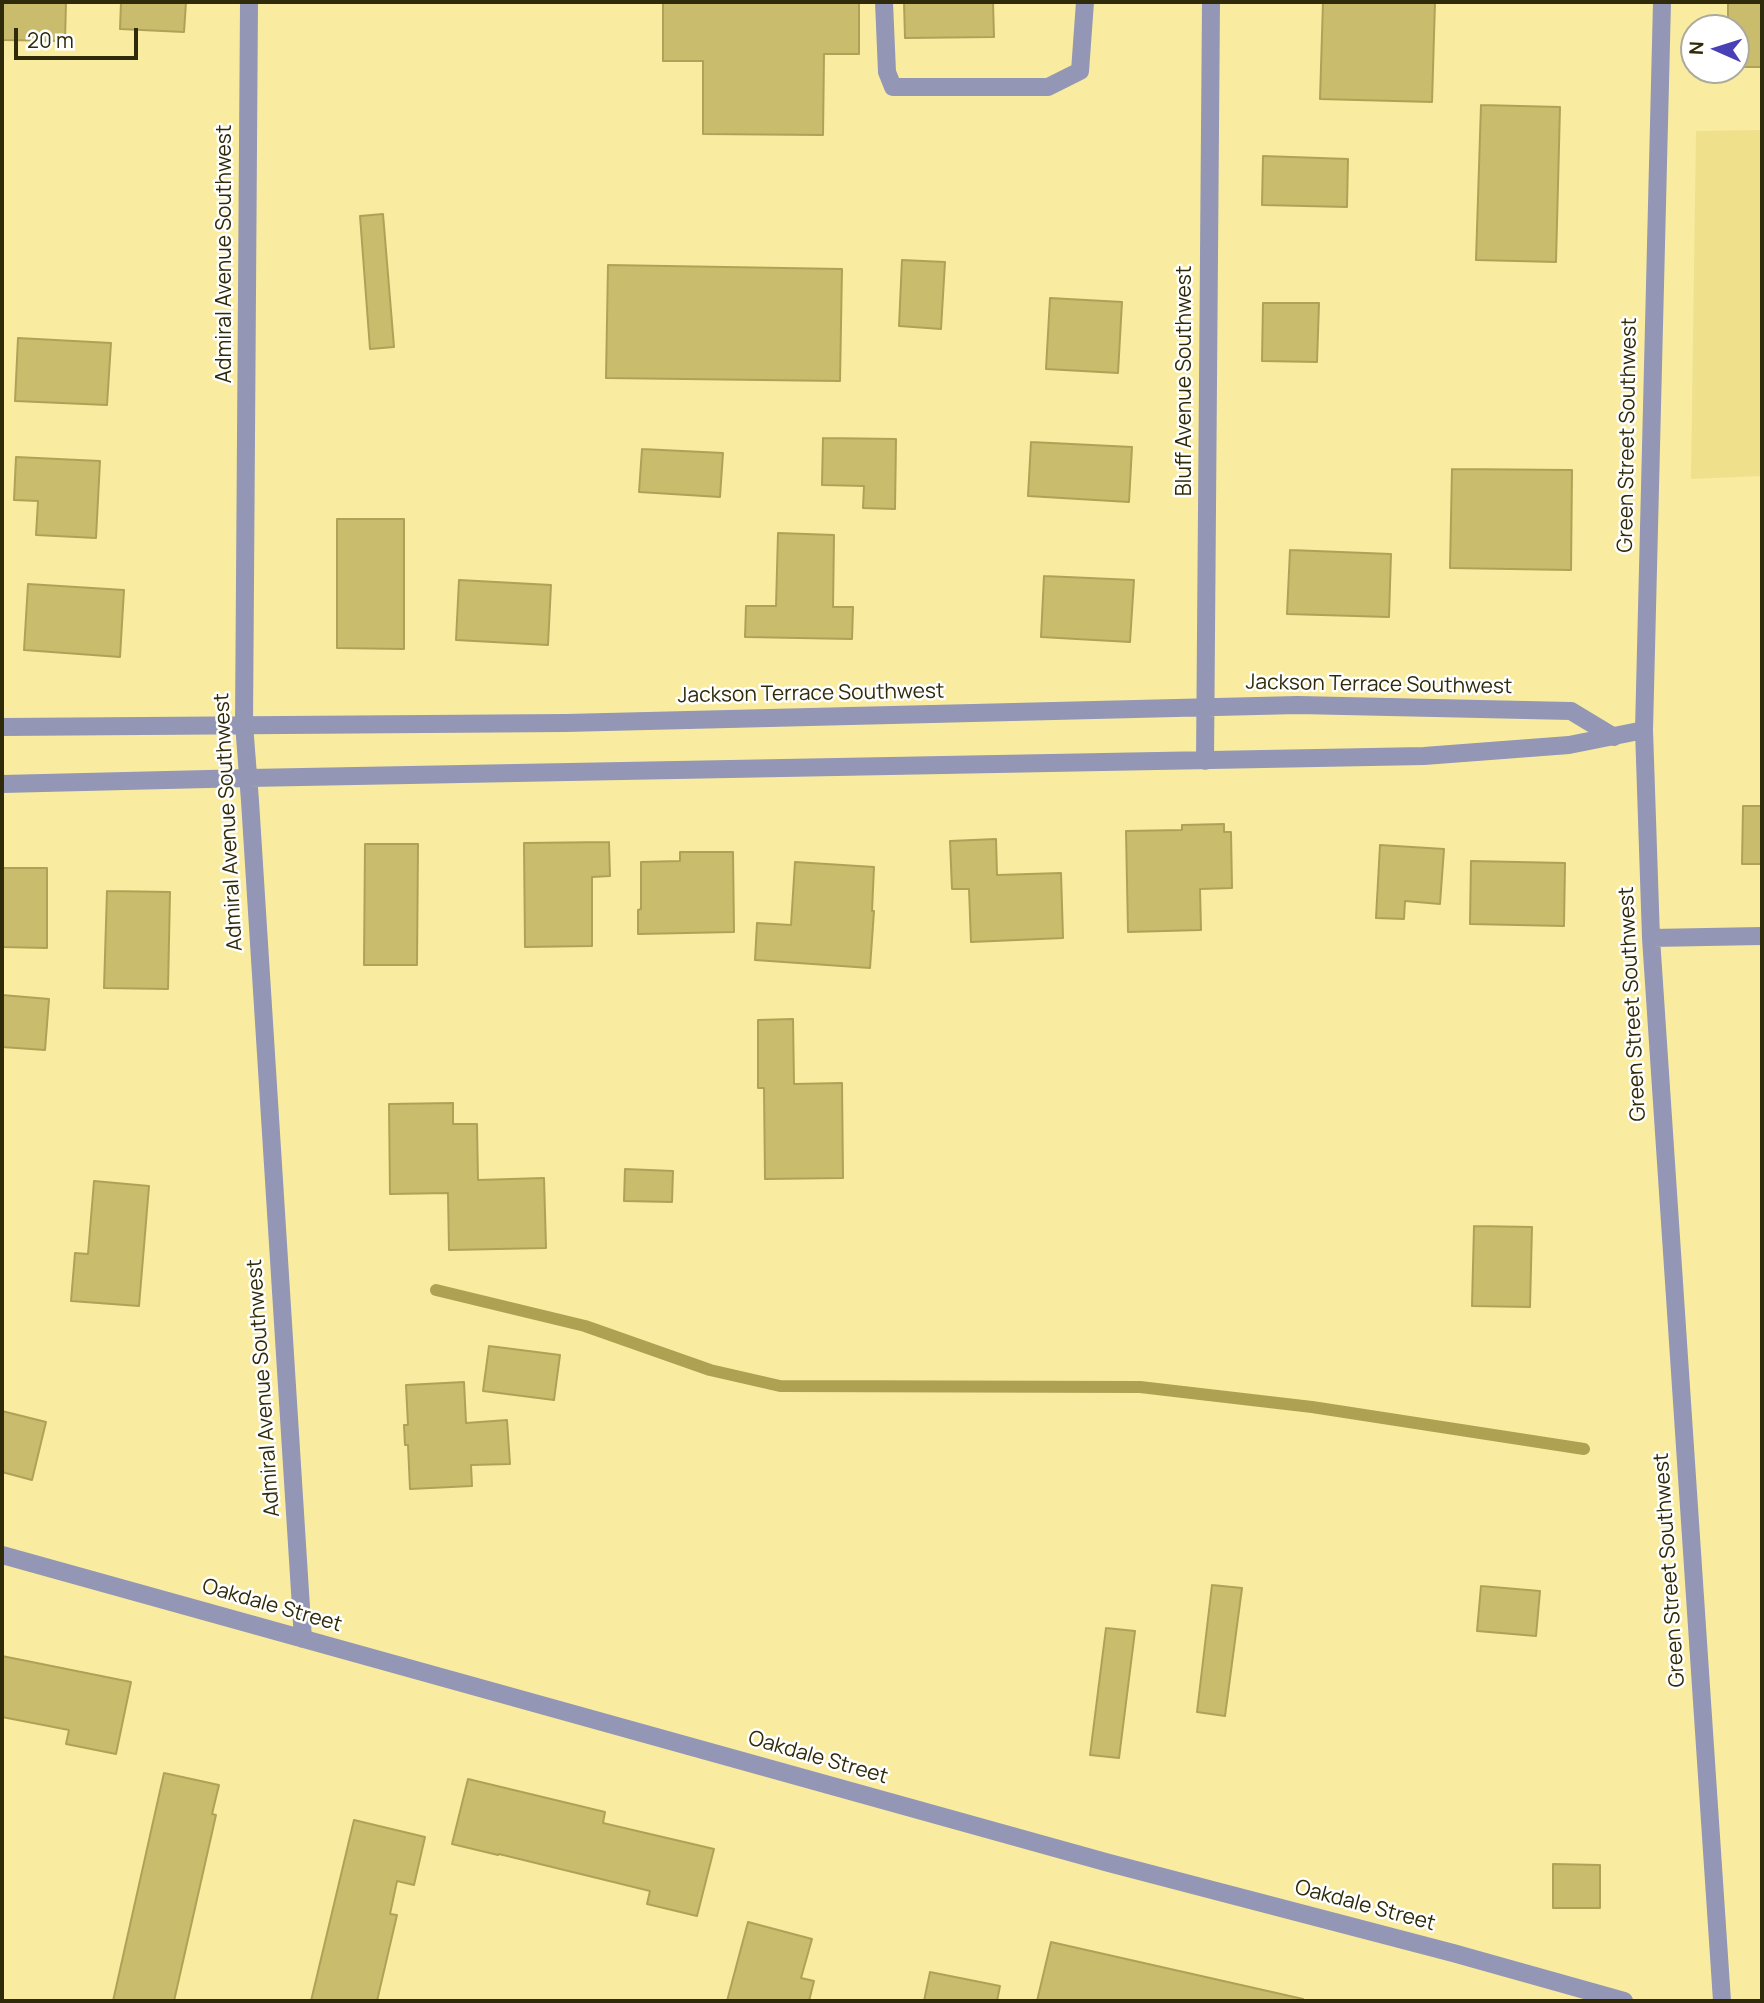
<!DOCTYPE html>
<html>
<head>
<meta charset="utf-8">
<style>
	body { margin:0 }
	#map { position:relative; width:1764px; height:2003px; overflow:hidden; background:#f9eca0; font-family:Manrope,sans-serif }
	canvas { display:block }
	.frame { position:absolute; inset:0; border:4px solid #2f2a0a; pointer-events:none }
	.north { position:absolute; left:1680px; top:14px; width:70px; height:70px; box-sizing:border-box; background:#fff; border:2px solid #acaa9d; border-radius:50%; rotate:273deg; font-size:19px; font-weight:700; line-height:28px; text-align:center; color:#2f2a0a }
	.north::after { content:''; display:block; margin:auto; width:24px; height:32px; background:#4940b6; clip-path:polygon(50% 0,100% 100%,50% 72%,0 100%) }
	.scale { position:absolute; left:14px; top:28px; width:124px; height:32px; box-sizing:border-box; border:4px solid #2f2a0a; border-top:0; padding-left:9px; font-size:21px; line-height:24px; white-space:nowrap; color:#2f2a0a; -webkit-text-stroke:5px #fff; paint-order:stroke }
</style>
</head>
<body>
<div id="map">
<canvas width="1764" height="2003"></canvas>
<div class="frame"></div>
<div class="north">N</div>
<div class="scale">20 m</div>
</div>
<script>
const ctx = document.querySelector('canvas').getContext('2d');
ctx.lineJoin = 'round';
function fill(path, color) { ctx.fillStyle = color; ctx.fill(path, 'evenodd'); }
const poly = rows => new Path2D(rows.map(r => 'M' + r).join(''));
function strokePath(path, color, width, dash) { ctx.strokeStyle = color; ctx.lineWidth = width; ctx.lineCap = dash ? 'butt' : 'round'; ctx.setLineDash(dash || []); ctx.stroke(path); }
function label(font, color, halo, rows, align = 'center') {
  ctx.font = font + ' Manrope,sans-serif'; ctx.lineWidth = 5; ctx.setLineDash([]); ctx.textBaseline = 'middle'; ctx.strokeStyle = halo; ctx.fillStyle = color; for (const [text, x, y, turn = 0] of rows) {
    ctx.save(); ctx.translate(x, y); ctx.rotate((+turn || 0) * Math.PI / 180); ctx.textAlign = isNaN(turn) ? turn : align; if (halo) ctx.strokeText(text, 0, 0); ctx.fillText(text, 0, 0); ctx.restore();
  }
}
fill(poly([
	[1762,130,1762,476,1691,479,1696,131]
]), '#efe08c');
strokePath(poly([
	[436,1290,585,1326,710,1370,780,1386,1140,1387,1312,1407,1584,1449]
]), '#afa152', 12);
const building = poly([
	[2,2,66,2,65,41,2,40,2,2],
	[121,2,186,2,184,32,120,29,121,2],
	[663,2,859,2,859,54,824,54,823,135,703,134,703,61,663,61,663,2],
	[904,2,993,2,994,37,905,38,904,2],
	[1323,2,1435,2,1432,102,1320,99,1323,2],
	[1728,2,1762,2,1762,67,1736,67,1736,28,1728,28,1728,2],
	[1481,105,1560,107,1556,262,1476,260,1481,105],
	[1263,156,1348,159,1347,207,1262,205,1263,156],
	[383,214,394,347,370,349,360,216,383,214],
	[902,260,945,262,941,329,899,326,902,260],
	[608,265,842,269,840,381,606,378,608,265],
	[1050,298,1122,302,1118,373,1046,369,1050,298],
	[1263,303,1319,303,1317,362,1262,361,1263,303],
	[18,338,111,343,107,405,15,401,18,338],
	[823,438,896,439,895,509,863,508,864,486,822,485,823,438],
	[1031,442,1132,447,1129,502,1028,496,1031,442],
	[642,449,723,453,720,497,639,492,642,449],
	[16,457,100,461,96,538,36,535,38,501,14,500,16,457],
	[1452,469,1572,470,1571,570,1450,568,1452,469],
	[337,519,404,519,404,649,337,648,337,519],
	[778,533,834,535,833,607,853,607,852,639,745,637,746,606,776,606,778,533],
	[1290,550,1391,554,1389,617,1287,614,1290,550],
	[1044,576,1134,580,1130,642,1041,637,1044,576],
	[459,580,551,585,548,645,456,640,459,580],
	[28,584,124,590,120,657,24,650,28,584],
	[1743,806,1762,806,1762,864,1742,864,1743,806],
	[1224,824,1224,832,1231,832,1232,888,1200,889,1201,930,1128,932,1126,831,1182,830,1182,825,1224,824],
	[996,839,997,875,1061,873,1063,938,971,942,969,889,952,889,950,841,996,839],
	[609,842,610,876,592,877,592,946,525,947,524,843,609,842],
	[365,844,418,844,417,965,364,965,365,844],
	[1380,845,1444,849,1440,904,1405,901,1404,919,1376,918,1380,845],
	[680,852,733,852,734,932,638,934,638,910,641,909,641,862,680,861,680,852],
	[1471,861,1565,863,1564,926,1470,924,1471,861],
	[795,862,874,867,872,911,874,911,870,968,755,960,757,923,791,925,795,862],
	[2,868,47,868,47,948,2,947,2,868],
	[107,891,170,892,168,989,104,988,107,891],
	[2,995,49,999,45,1050,2,1047,2,995],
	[793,1019,794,1084,842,1083,843,1178,765,1179,764,1088,758,1088,758,1020,793,1019],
	[453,1103,453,1124,477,1124,478,1180,544,1178,546,1248,449,1250,448,1193,390,1194,389,1104,453,1103],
	[625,1169,673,1171,672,1202,624,1201,625,1169],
	[94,1181,149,1186,139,1306,71,1301,75,1253,88,1254,94,1181],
	[1474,1226,1532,1227,1530,1307,1472,1306,1474,1226],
	[489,1346,560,1355,554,1400,483,1391,489,1346],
	[464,1382,466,1423,507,1420,510,1464,471,1465,472,1486,410,1489,408,1445,405,1445,404,1425,408,1425,406,1385,464,1382],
	[2,1411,46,1422,32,1480,2,1472,2,1411],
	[1212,1585,1242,1588,1225,1716,1197,1712,1212,1585],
	[1481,1586,1540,1591,1536,1636,1477,1631,1481,1586],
	[1106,1628,1135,1631,1119,1758,1090,1755,1106,1628],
	[2,1656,131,1682,116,1754,66,1744,69,1730,2,1717,2,1656],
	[164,1773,219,1785,212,1814,216,1815,174,2001,113,2001,164,1773],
	[468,1779,605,1812,603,1823,714,1849,697,1916,647,1904,650,1891,499,1854,498,1855,452,1844,468,1779],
	[354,1820,425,1837,414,1885,397,1881,390,1914,397,1915,377,2001,311,2001,354,1820],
	[1553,1864,1600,1865,1600,1908,1553,1908,1553,1864],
	[748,1922,812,1939,801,1978,814,1981,809,2001,727,2001,748,1922],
	[1051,1942,1303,1999,1303,2001,1037,2001,1051,1942],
	[930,1972,1000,1986,997,2001,924,2001,930,1972]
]);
fill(building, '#cabc6d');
strokePath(building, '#afa258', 2);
strokePath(poly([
	[884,2,887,72,893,87,1048,87,1080,71,1085,2]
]), '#9396b5', 18);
strokePath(poly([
	[249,2,244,724,250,801,303,1639],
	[1662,2,1644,730,1651,938,1722,2001],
	[2,727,566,723,1298,705,1571,711,1614,737],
	[1205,761,1211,2],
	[2,784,249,778,1424,756,1569,745,1644,730],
	[1651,938,1762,936],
	[2,1555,1109,1863,1453,1953,1624,2001]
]), '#9396b5', 18);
label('21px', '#2f2a0a', '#fff', [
	["Admiral Avenue Southwest",225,254,-90],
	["Bluff Avenue Southwest",1185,381,-90],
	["Green Street Southwest",1628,435,-89],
	["Jackson Terrace Southwest",1379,685,1],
	["Jackson Terrace Southwest",811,694,-1],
	["Admiral Avenue Southwest",229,822,-93],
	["Green Street Southwest",1633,1004,-93],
	["Admiral Avenue Southwest",264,1388,-94],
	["Green Street Southwest",1670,1570,-94],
	["Oakdale Street",272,1606,16],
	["Oakdale Street",818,1758,16],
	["Oakdale Street",1365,1906,15]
]);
</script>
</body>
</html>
